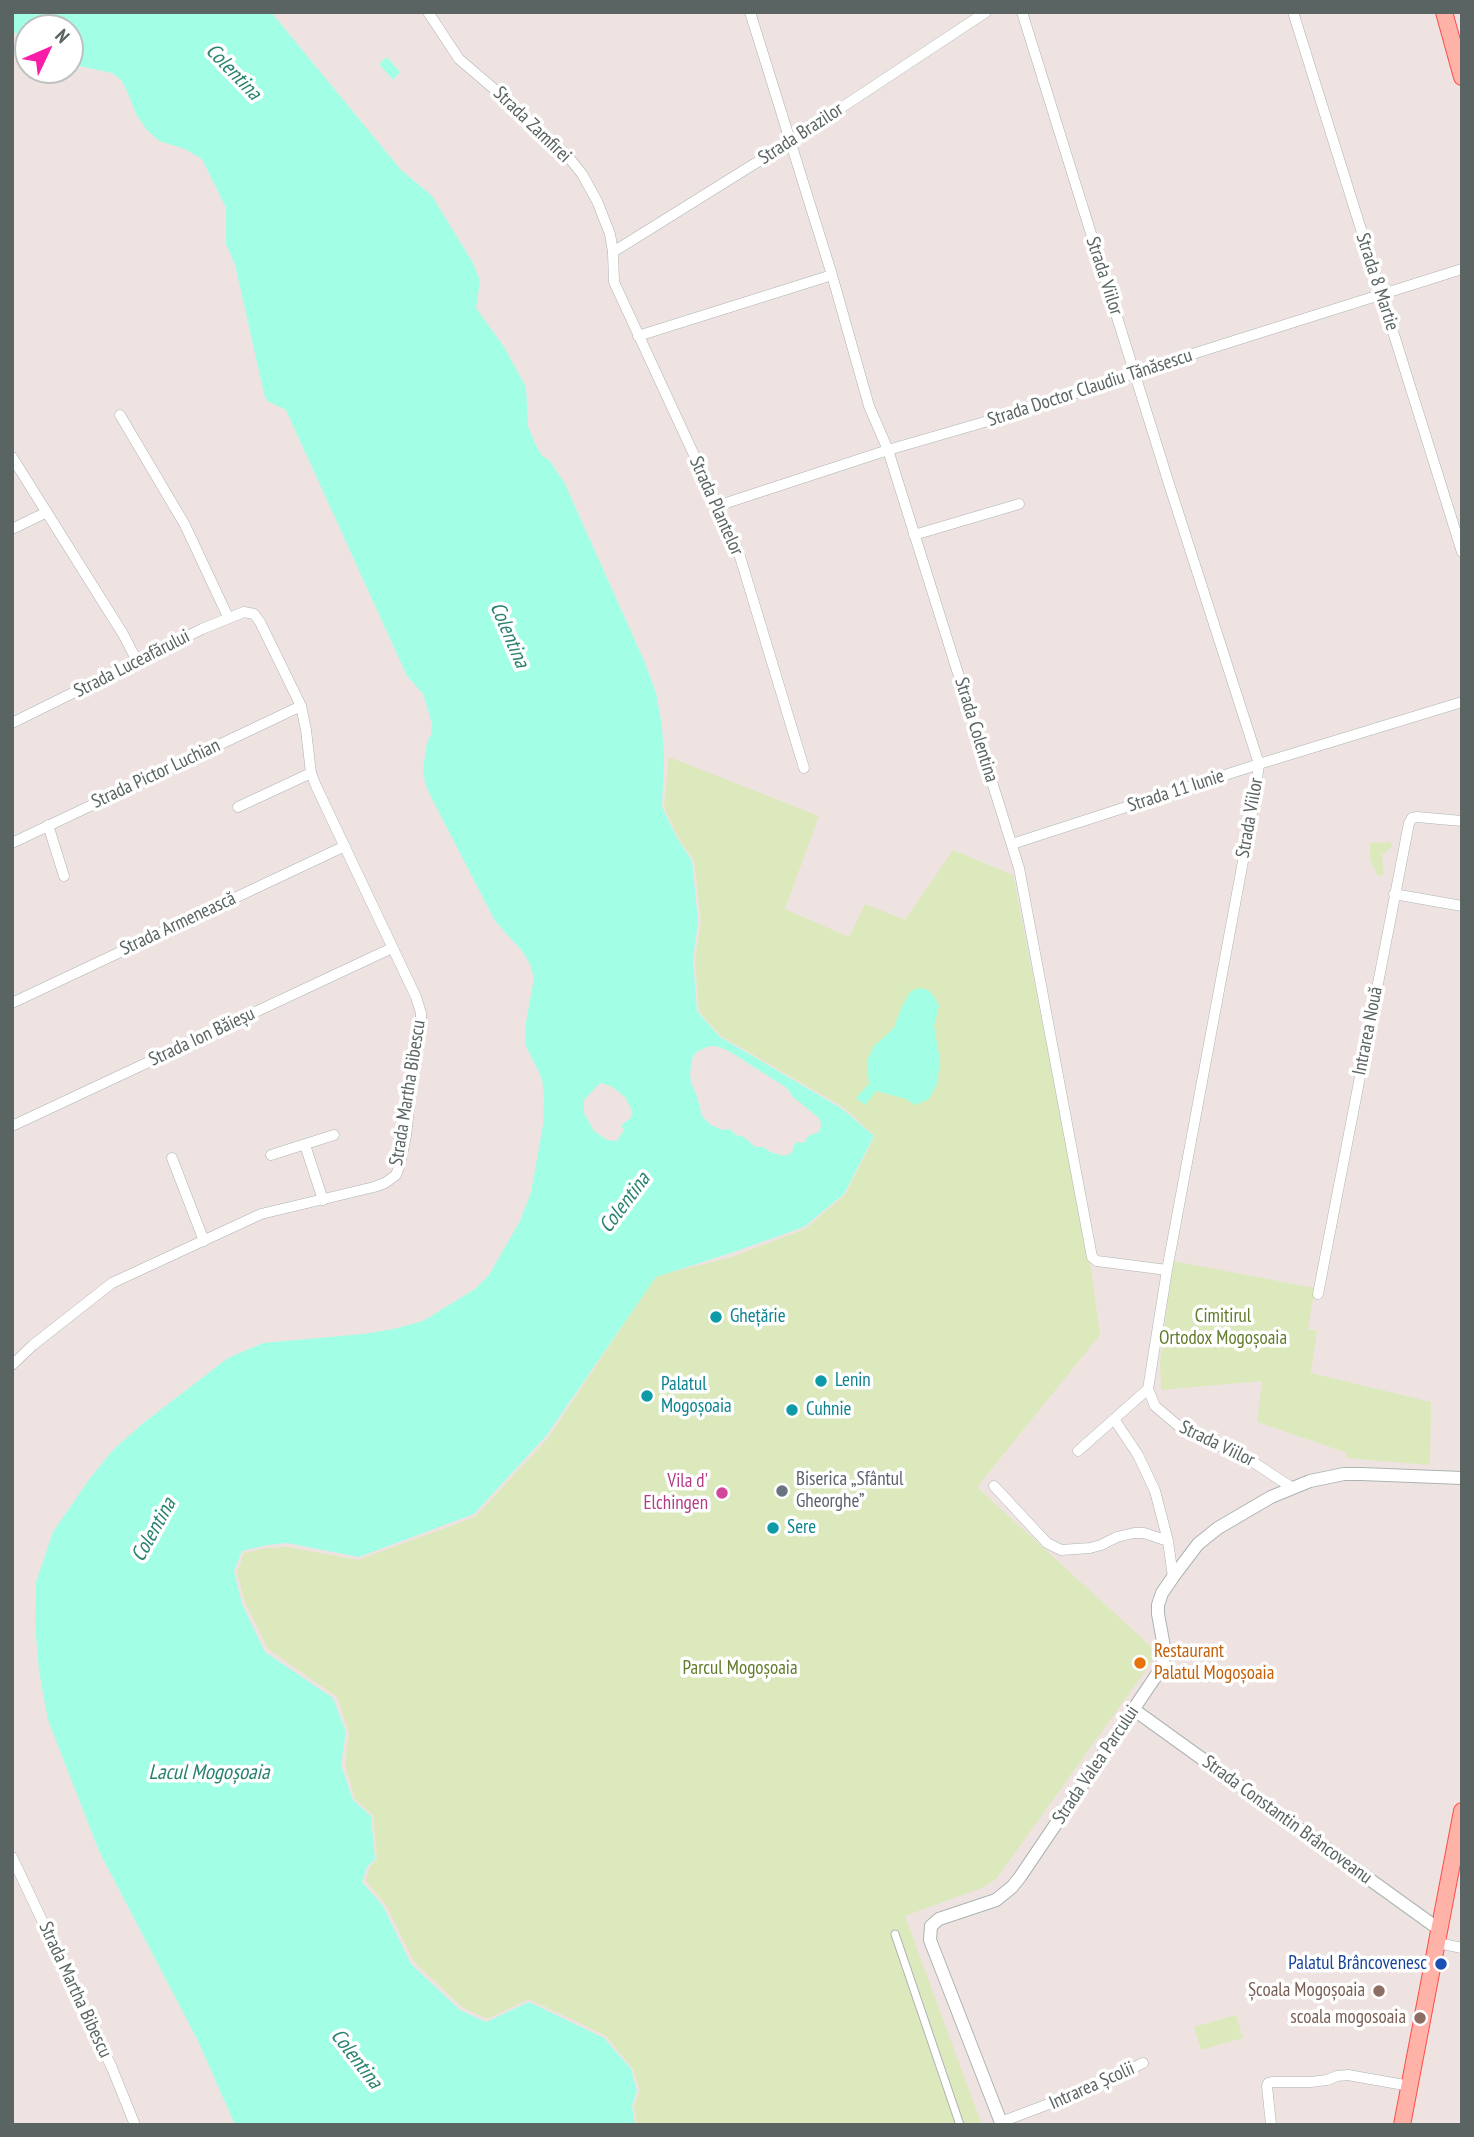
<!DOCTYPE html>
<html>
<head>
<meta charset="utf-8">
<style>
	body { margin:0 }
	#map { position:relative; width:1474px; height:2137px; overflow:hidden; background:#efe3e2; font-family:"PT Sans Narrow",sans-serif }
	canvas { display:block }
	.frame { position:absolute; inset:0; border:14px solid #5a6463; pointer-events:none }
	.north { position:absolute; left:14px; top:14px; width:70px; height:70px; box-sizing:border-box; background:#fff; border:2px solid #bdc1c1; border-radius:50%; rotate:46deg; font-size:19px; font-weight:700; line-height:28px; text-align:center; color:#5a6463 }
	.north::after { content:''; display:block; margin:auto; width:24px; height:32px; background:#f91ea8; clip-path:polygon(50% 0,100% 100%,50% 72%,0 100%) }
</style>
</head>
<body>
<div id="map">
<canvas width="1474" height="2137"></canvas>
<div class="frame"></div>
<div class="north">N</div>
</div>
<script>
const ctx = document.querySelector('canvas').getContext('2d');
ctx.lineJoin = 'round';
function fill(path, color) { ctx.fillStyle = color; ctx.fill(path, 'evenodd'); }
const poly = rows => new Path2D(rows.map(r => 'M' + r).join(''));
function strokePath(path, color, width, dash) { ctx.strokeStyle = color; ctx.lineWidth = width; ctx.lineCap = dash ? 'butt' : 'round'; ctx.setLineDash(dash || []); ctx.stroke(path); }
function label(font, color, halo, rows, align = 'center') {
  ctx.font = font + ' "PT Sans Narrow",sans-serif'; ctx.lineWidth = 7; ctx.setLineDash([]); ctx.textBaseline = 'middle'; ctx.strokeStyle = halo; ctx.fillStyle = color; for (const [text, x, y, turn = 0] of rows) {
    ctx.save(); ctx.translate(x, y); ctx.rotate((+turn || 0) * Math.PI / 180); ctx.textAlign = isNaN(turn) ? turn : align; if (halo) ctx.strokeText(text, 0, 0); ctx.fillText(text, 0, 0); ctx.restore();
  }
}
fill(poly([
	[669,757,819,816,785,909,849,937,865,904,905,920,953,850,1013,875,1091,1269,1100,1335,977,1487,1158,1653,997,1878,984,1887,905,1916,982,2125,637,2125,634,2105,640,2091,633,2069,606,2036,529,1999,487,2019,462,2007,414,1962,386,1905,366,1881,369,1868,377,1859,373,1815,355,1799,345,1764,349,1733,337,1697,268,1649,245,1602,237,1573,244,1553,267,1548,287,1547,358,1560,475,1517,548,1438,656,1276,732,1257,805,1229,845,1195,875,1136,843,1107,721,1036,699,1011,695,960,701,921,694,861,678,837,664,807],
	[1391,842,1392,847,1382,855,1384,875,1378,876,1370,860,1370,843],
	[1173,1261,1315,1288,1308,1329,1317,1331,1311,1373,1431,1402,1430,1465,1346,1458,1347,1453,1257,1422,1262,1381,1161,1390,1160,1361],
	[1236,2015,1243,2038,1201,2050,1194,2027]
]), '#dce9bc');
fill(poly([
	[12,12,271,12,401,170,432,196,473,263,480,281,476,308,504,347,526,387,528,426,534,441,542,456,549,460,564,482,645,663,656,693,662,726,664,757,662,807,677,838,692,861,698,921,693,960,697,1011,720,1037,841,1108,874,1136,844,1194,804,1227,731,1253,656,1277,546,1436,474,1514,359,1557,287,1543,267,1545,242,1551,234,1571,242,1604,265,1652,333,1698,346,1732,341,1765,353,1800,371,1816,375,1859,367,1867,362,1882,383,1906,411,1964,460,2010,486,2022,529,2002,604,2038,631,2069,637,2091,632,2106,635,2125,235,2125,199,2043,99,1851,48,1720,39,1671,35,1623,36,1582,53,1532,88,1481,112,1451,142,1424,228,1358,263,1343,363,1334,394,1329,423,1321,475,1289,489,1275,520,1221,531,1192,543,1125,544,1097,542,1079,525,1044,526,1022,534,978,530,964,522,951,495,921,430,795,425,783,423,769,427,742,431,735,432,724,423,694,407,676,290,419,286,410,267,401,264,394,235,265,226,244,226,208,202,159,185,149,159,141,146,129,136,114,127,91,121,80,112,73,70,64,70,28,28,28,28,41,12,31],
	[715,1046,727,1050,787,1088,793,1097,820,1119,821,1126,819,1132,808,1136,804,1143,797,1142,794,1145,792,1153,784,1156,770,1152,763,1147,755,1147,744,1137,736,1135,730,1129,722,1130,711,1125,702,1116,697,1096,691,1083,690,1073,693,1056,698,1051,707,1047],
	[600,1083,611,1086,625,1097,630,1106,632,1113,630,1119,621,1125,624,1130,617,1141,607,1140,594,1131,584,1113,584,1100],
	[387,57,400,72,393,80,379,64],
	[920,988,928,990,933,995,939,1006,934,1026,940,1060,937,1084,929,1099,915,1105,906,1099,876,1091,865,1105,856,1098,869,1084,867,1061,874,1046,894,1028,902,1006,911,991]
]), '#a2ffe5');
const pedestrian = poly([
	[895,1934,960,2125]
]);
const minor = poly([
	[428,12,459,59,500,94,566,154,582,174,597,201,610,234,613,252,614,282,738,550,804,768],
	[750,12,832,275,869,406,888,450,1019,868,1092,1257,1097,1261,1167,1270],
	[1022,12,1169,484,1259,764,1254,802,1167,1270,1148,1389,1155,1406,1182,1429,1247,1458,1291,1487],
	[1293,12,1462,552],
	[613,252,791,141,986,12],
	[638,336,832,275],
	[120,415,185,525,228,617],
	[12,457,123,634,137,661],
	[717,506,888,450,1019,412,1183,357,1462,269],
	[12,529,47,512],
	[914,535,1019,504],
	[12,723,202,629,244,612,254,614,260,622,301,706,306,730,311,773,316,786,416,997,421,1013,421,1022,414,1059,406,1136,400,1164,396,1175,385,1183,374,1187,261,1214,112,1283,33,1345,12,1365],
	[238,807,311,773],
	[48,825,64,876],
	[12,843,301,706],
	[1012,844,1259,764,1462,702],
	[1394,894,1462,906],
	[12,1003,345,846],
	[12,1126,392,948],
	[305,1145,323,1200],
	[271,1155,334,1135],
	[172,1158,204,1241],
	[1318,1294,1409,823,1412,818,1417,817,1462,821],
	[1114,1419,1138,1455,1155,1491,1168,1541,1173,1577],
	[1078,1451,1148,1389],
	[994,1486,1047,1543,1061,1550,1090,1548,1101,1545,1117,1537,1134,1533,1144,1533,1168,1541],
	[12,1857,112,2068,135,2125],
	[1438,1943,1462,1948],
	[1001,2122,1091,2088,1143,2063],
	[1271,2125,1267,2086,1268,2083,1272,2082,1311,2082,1327,2080,1337,2076,1348,2075,1410,2086]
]);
const tertiary = poly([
	[1133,1709,1440,1930],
	[1002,2125,930,1940,931,1926,939,1919,996,1900,1012,1887,1020,1877,1162,1667,1165,1652,1158,1614,1158,1605,1162,1593,1173,1577,1198,1544,1218,1528,1271,1497,1310,1481,1344,1474,1361,1474,1462,1478]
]);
const primary = poly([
	[1444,12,1462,77],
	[1402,2125,1462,1811]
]);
strokePath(pedestrian, '#abb4b3', 9);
strokePath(minor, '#abb4b3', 11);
strokePath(tertiary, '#abb4b3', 14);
strokePath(primary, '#fe4d4c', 18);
strokePath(pedestrian, '#fff', 7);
strokePath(minor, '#fff', 10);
strokePath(tertiary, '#fff', 12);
strokePath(primary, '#ffb2a7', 16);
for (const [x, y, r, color] of [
	[716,1317,7,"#0f9aa8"],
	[821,1381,7,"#0f9aa8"],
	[647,1396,7,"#0f9aa8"],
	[792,1410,7,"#0f9aa8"],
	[782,1491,7,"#6b7280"],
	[722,1493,7,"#d1479c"],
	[773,1528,7,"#0f9aa8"],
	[1140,1663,7,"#e8710a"],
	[1441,1964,7,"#1a4fb4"],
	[1379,1991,7,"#8d6e63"],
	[1420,2018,7,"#8d6e63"]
]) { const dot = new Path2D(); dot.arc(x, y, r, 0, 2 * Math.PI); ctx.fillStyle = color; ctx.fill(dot); strokePath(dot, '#fff', 2.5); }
label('19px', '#5a6463', '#fff', [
	["Strada Zamfirei",532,125,44],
	["Strada Brazilor",801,134,-33],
	["Strada Viilor",1104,276,72],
	["Strada 8 Martie",1377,282,72],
	["Strada Doctor Claudiu Tănăsescu",1090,388,-18],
	["Strada Plantelor",716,506,66],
	["Strada Luceafărului",132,664,-27],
	["Strada Colentina",976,730,73],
	["Strada Pictor Luchian",156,774,-25],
	["Strada 11 Iunie",1176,791,-18],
	["Strada Viilor",1250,818,-80],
	["Strada Armenească",178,924,-25],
	["Intrarea Nouă",1368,1031,-79],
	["Strada Ion Băieșu",202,1037,-25],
	["Strada Martha Bibescu",408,1093,-81],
	["Strada Viilor",1217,1444,26],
	["Strada Valea Parcului",1096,1765,-56],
	["Strada Constantin Brâncoveanu",1287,1820,36],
	["Strada Martha Bibescu",75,1990,65],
	["Intrarea Școlii",1092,2086,-24]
]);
label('19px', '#0d838f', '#fff', [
	["Ghețărie",730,1317],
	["Lenin",835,1381],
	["Palatul",661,1385],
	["Mogoșoaia",661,1407],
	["Cuhnie",806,1410],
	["Sere",787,1528]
], 'left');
label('19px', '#617c2a', '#fff', [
	["Cimitirul",1223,1317],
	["Ortodox Mogoșoaia",1223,1339],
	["Parcul Mogoșoaia",740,1669]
]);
label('19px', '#5b616d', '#fff', [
	["Biserica „Sfântul",796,1480],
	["Gheorghe”",796,1502]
], 'left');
label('19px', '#b23c85', '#fff', [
	["Vila d'",708,1482],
	["Elchingen",708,1504]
], 'right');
label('19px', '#c56008', '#fff', [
	["Restaurant",1154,1652],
	["Palatul Mogoșoaia",1154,1674]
], 'left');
label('19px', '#164399', '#fff', [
	["Palatul Brâncovenesc",1427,1964]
], 'right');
label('19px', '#785e54', '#fff', [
	["Școala Mogoșoaia",1365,1991],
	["scoala mogosoaia",1406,2018]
], 'right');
label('italic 21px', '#298270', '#fff', [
	["Colentina",233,72,46],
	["Colentina",509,635,67],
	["Colentina",625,1203,-53],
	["Colentina",154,1530,-61],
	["Lacul Mogoșoaia",209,1773],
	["Colentina",356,2059,52]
]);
</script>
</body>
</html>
